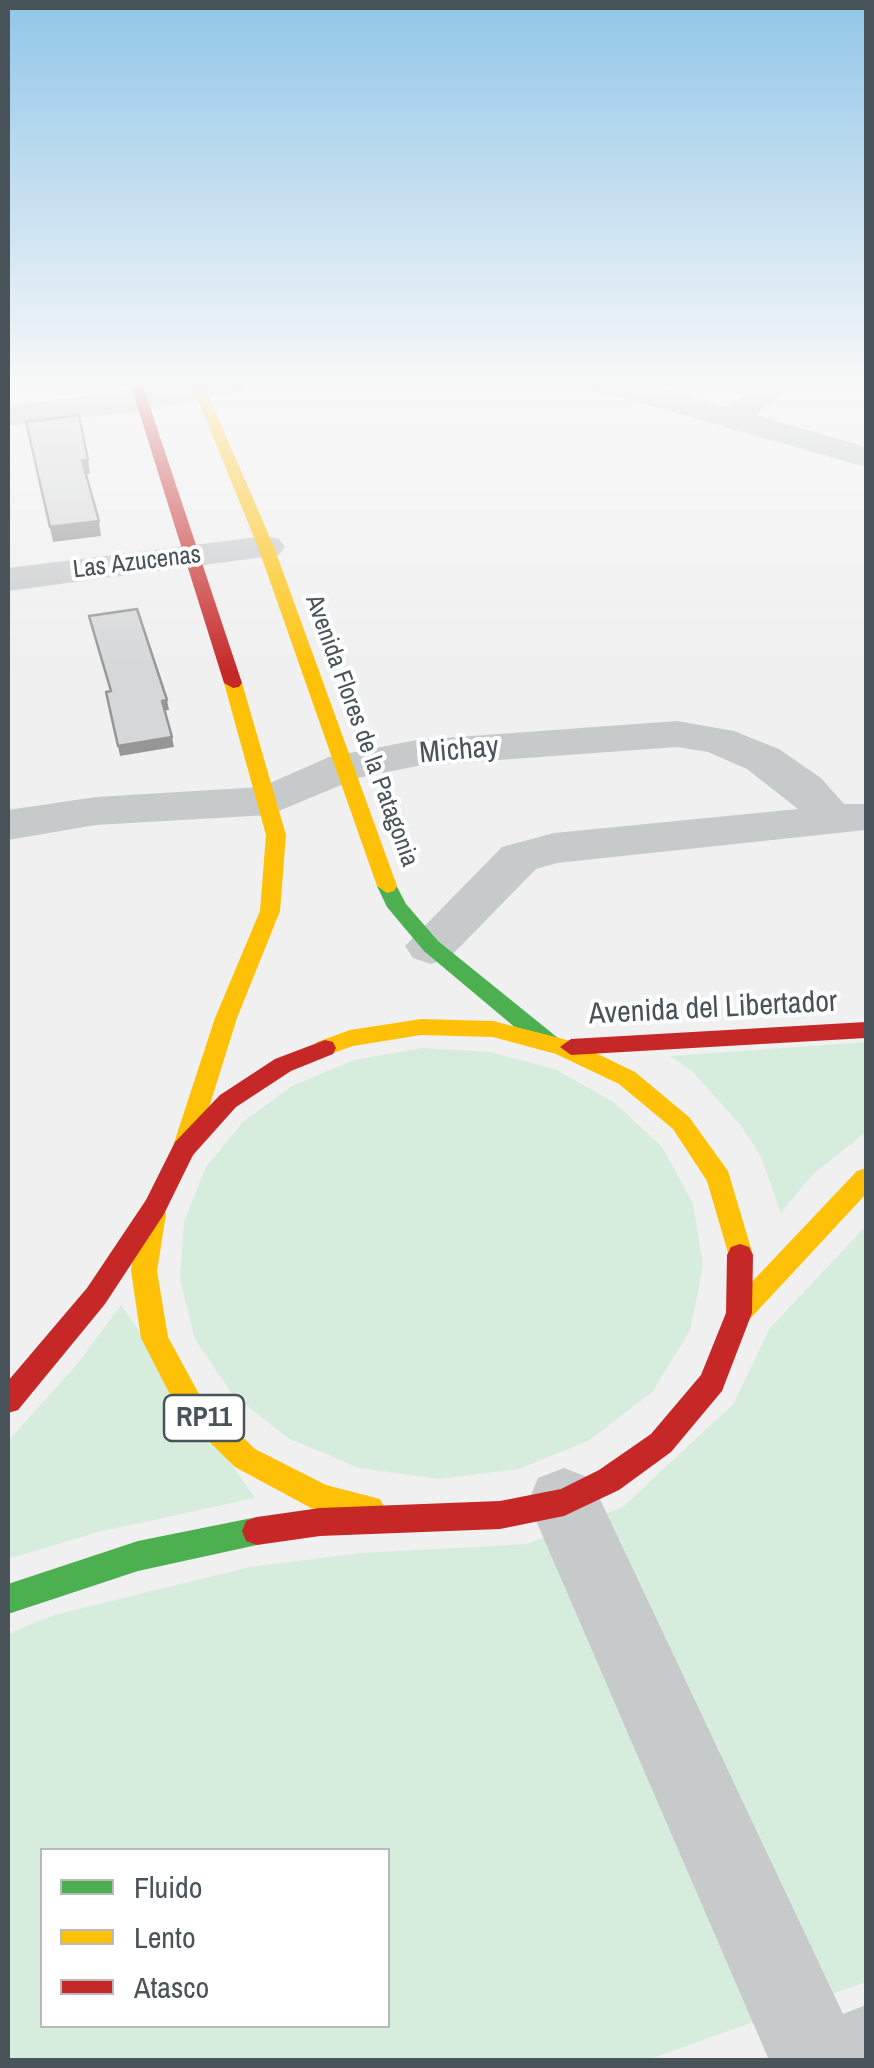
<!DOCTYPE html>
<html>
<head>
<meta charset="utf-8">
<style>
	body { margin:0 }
	#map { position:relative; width:874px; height:2068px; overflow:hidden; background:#f0f0f0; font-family:"Archivo Narrow",sans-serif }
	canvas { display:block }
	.frame { position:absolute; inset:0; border:10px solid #48535a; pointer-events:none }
	.legend { position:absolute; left:40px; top:1848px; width:350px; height:180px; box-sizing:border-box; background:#fff; border:2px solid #b6babd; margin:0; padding:12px 18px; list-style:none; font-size:30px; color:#48535a }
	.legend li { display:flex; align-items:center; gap:20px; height:50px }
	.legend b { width:50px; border:2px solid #b6babd }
</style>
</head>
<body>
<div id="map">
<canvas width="874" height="2068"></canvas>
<div class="frame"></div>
<ul class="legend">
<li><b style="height:12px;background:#4caf50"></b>Fluido</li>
<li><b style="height:12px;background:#ffc107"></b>Lento</li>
<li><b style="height:12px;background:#c62828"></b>Atasco</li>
</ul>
</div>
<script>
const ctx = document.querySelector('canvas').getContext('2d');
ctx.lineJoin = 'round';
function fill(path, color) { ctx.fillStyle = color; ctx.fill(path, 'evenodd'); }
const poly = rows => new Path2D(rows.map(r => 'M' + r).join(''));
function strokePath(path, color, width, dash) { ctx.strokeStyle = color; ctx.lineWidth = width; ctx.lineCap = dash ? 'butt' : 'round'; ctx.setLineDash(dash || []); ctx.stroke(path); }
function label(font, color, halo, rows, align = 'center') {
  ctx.font = font + ' "Archivo Narrow",sans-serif'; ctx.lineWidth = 8; ctx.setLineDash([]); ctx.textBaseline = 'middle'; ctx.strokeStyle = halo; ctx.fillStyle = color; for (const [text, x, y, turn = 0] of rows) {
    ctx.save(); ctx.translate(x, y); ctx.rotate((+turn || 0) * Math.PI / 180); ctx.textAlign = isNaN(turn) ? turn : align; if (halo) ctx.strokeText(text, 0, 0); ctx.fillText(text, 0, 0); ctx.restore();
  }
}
fill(poly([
	[866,1042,866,1132,812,1175,781,1213,761,1157,742,1127,692,1071,670,1056],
	[422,1048,491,1052,557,1070,615,1103,662,1147,693,1203,703,1266,690,1331,652,1392,590,1440,519,1469,439,1479,359,1468,288,1438,232,1394,195,1339,180,1279,184,1221,206,1167,243,1122,292,1086,354,1060],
	[866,1226,866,1982,647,2060,8,2060,8,1634,54,1615,250,1567,362,1553,527,1544,623,1507,734,1403,770,1328],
	[42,1850,388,1850,388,2026,42,2026],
	[121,1305,255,1498,98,1532,8,1559,8,1441,78,1363]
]), '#d6eddd');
fill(poly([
	[186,383,247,383,242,390,142,411,8,426,8,406,186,383],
	[590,383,639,383,726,407,761,383,796,383,756,415,866,447,866,467,595,390,590,383],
	[266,536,279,539,285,547,279,555,8,591,8,568,266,536],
	[677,721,734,731,779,749,821,778,844,804,866,804,866,830,557,863,536,869,449,958,431,964,413,958,405,946,502,847,554,833,798,809,747,769,708,752,677,747,417,766,358,778,269,815,96,825,8,840,8,810,96,797,261,787,329,757,417,740,677,721],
	[564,1468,590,1478,843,2014,866,2005,866,2060,769,2060,528,1502,538,1478,564,1468]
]), '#c7cacb');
fill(poly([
	[387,879,394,881,406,904,438,941,558,1038,561,1044,558,1050,542,1050,424,951,387,907,377,886,387,879],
	[257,1517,268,1521,272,1531,268,1541,257,1545,138,1571,8,1614,8,1584,138,1541,257,1517]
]), '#4caf50');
fill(poly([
	[191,383,203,383,274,547,397,886,394,891,387,893,377,886,258,547,191,383],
	[233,678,242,683,286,835,280,911,237,1018,196,1149,193,1156,184,1158,175,1156,172,1149,215,1018,260,911,266,835,224,683,233,678],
	[421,1019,493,1021,571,1041,635,1072,689,1117,728,1171,753,1255,749,1263,740,1266,731,1263,707,1181,673,1129,619,1084,556,1054,493,1037,421,1035,353,1046,325,1056,314,1048,317,1042,350,1030,421,1019],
	[866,1168,866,1194,748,1321,739,1324,730,1321,726,1313,730,1305,857,1171,866,1168],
	[153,1204,162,1207,166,1214,157,1271,168,1337,199,1394,255,1449,326,1485,380,1499,385,1509,380,1519,370,1523,311,1508,235,1467,179,1412,141,1338,131,1271,140,1214,144,1207,153,1204]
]), '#ffc107');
fill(poly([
	[130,383,142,383,242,683,239,687,233,688,224,683,130,383],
	[866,1022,866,1038,571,1055,560,1047,571,1039,866,1022],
	[325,1040,333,1042,336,1048,333,1054,291,1071,236,1107,193,1155,164,1214,105,1304,18,1410,8,1413,8,1381,87,1288,146,1200,175,1142,220,1095,275,1059,325,1040],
	[740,1244,749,1247,753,1255,752,1313,722,1391,671,1452,619,1490,564,1516,500,1529,320,1536,257,1545,246,1541,242,1531,246,1521,257,1517,320,1508,500,1501,561,1489,599,1470,651,1434,701,1375,726,1313,727,1255,731,1247,740,1244]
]), '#c62828');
fill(poly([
	[82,460,88,460,90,474,84,474],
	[99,521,101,536,53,542,50,527],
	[167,700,169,710,163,711,162,701],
	[172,737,174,747,120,756,118,746]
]), '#969697');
const building = poly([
	[79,415,88,460,82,460,99,521,50,527,26,422,79,415],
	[137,609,167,700,162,701,172,737,118,746,106,692,111,691,89,616,137,609]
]);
fill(building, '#d6d7d8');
strokePath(building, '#969697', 2.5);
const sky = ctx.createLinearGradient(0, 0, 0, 672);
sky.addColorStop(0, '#90c6e8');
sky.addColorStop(0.57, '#f8f8f8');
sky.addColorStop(1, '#f8f8f800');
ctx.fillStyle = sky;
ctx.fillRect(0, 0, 874, 672);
label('25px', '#48535a', '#fff', [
	["Las Azucenas",137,563,-7],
	["Avenida Flores de la Patagonia",361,731,70]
]);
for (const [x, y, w] of [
	[204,1418,80]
]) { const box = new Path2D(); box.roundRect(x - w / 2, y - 23, w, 46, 8); ctx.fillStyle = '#fff'; ctx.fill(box); strokePath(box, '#48535a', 2.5); }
label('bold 28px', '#48535a', null, [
	["RP11",204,1418]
]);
label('30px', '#48535a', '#fff', [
	["Michay",459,751,-5],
	["Avenida del Libertador",713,1009,-3]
]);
</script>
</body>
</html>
